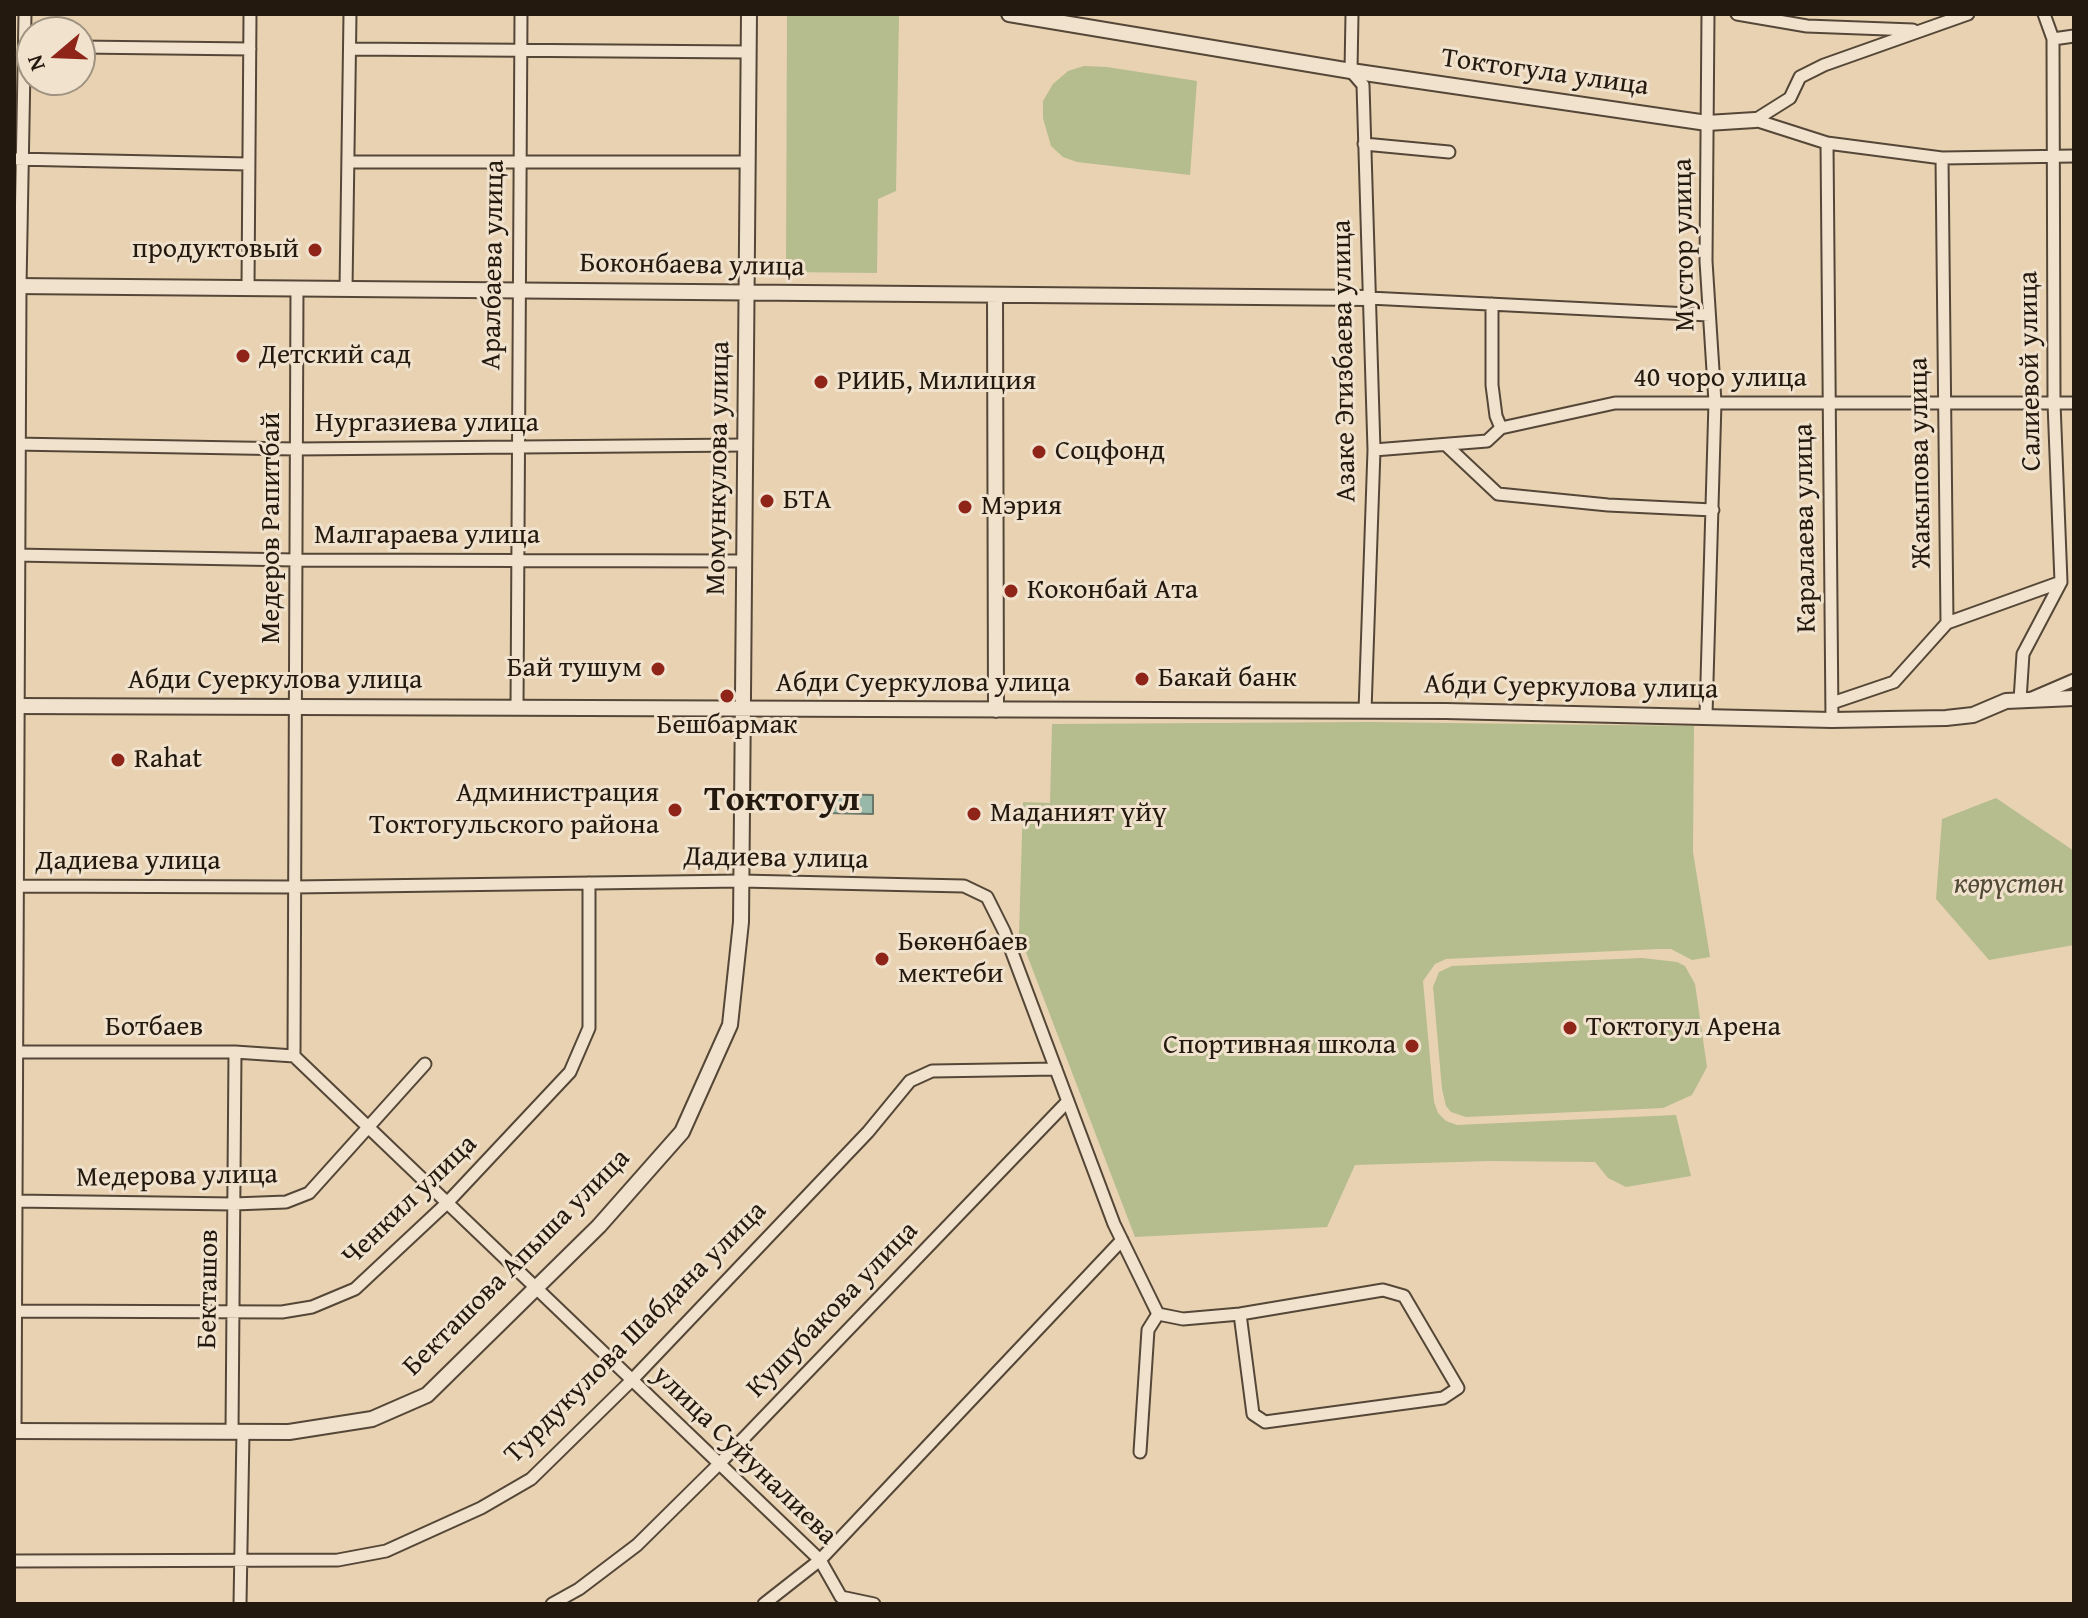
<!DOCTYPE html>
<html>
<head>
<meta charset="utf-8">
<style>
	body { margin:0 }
	#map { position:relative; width:2088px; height:1618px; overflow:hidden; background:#e8d2b2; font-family:"Gentium Book Plus",serif }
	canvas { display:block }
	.frame { position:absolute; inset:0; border:16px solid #24190e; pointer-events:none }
	.north { position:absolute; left:16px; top:16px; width:80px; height:80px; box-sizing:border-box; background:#f0e2cd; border:2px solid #9e9281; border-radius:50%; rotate:251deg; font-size:22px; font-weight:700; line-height:32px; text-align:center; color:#24190e }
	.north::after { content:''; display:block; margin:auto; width:28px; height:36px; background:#8f2418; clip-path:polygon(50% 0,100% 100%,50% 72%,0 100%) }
</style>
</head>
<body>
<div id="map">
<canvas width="2088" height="1618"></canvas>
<div class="frame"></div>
<div class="north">N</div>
</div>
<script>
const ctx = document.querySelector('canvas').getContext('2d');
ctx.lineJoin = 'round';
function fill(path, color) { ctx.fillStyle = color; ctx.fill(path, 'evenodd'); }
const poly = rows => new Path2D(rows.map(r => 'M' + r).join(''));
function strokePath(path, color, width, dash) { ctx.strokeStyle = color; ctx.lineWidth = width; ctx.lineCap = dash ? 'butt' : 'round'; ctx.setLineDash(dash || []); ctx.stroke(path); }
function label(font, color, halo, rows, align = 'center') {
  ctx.font = font + ' "Gentium Book Plus",serif'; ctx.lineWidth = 6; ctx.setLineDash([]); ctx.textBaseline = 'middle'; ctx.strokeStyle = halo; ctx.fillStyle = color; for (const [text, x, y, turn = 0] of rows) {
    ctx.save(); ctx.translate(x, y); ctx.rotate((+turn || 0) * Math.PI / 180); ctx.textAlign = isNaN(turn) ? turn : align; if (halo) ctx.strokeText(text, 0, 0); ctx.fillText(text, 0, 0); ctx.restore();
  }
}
fill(poly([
	[787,14,899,14,896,191,878,199,877,273,786,272],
	[1084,66,1107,67,1197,81,1190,175,1077,162,1063,157,1051,146,1043,118,1043,101,1053,84,1068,71],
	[1369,722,1694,726,1693,852,1710,957,1692,960,1671,949,1658,949,1446,959,1435,964,1423,981,1434,1102,1438,1113,1446,1121,1457,1125,1676,1115,1691,1176,1626,1187,1608,1178,1595,1162,1490,1161,1355,1165,1327,1227,1135,1237,1019,934,1023,802,1050,803,1052,724],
	[1996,798,2074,851,2074,945,1989,960,1936,899,1942,819],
	[1642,958,1677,962,1685,966,1695,984,1707,1067,1692,1095,1663,1108,1466,1117,1451,1112,1446,1106,1442,1089,1433,987,1439,972,1452,966]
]), '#b5bc8d');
const water = poly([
	[826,794,873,795,873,814,826,813,826,794]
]);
fill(water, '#98b8a9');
strokePath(water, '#6a786b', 2);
const minor = poly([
	[1352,14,1351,71,1363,85,1374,450,1365,711],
	[1737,14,1807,26,1913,30],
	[2053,39,2074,36],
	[80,47,250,49],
	[350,49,748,52],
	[1755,120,1827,143,1942,158,2074,156],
	[1755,120,1790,98,1800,77,1824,65,1968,14],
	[1827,143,1832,720],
	[1364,144,1449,152],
	[14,159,248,164],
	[348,162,747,162],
	[248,288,250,14],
	[346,289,350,14],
	[1369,298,1709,315],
	[1492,304,1492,385,1496,416,1501,428],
	[14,444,296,449,745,445],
	[1446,445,1498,494,1608,505,1713,510],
	[1374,450,1487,441,1501,428,1615,403,2074,403],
	[14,555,296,560,744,561],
	[1947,623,2061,582,2054,403,2053,39,2044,14],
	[2032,698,2074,680],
	[2020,700,2023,654,2061,582],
	[1832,703,1894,682,1947,623,1942,158],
	[517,708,521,14],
	[1706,715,1715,402,1706,261,1708,14],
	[14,886,294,887,741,881,964,886,987,897,1004,931,1114,1224,1158,1314],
	[14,1052,235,1052,294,1056],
	[294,1056,820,1560,841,1597,874,1604],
	[294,1056,297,288],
	[14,1201,234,1204,286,1202,309,1193,425,1064],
	[14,1311,282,1312,312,1307,355,1289,447,1203,570,1072,589,1028,589,883],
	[1158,1314,1183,1319,1240,1314,1383,1290,1404,1296,1458,1388,1443,1398,1265,1422,1253,1414,1240,1314],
	[15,1431,20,286,25,14],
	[232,1432,235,1052],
	[1140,1452,1148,1330,1158,1314],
	[14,1561,338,1560,386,1551,481,1508,531,1479,632,1380,868,1132,910,1081,932,1071,1056,1069],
	[240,1604,243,1432],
	[552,1604,579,1589,637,1545,719,1464,1068,1101],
	[764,1604,820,1560,1122,1240]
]);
const tertiary = poly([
	[1009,14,1351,71,1707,123,1755,120],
	[14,286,1369,298],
	[995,295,996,710],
	[14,706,1446,711,1832,720,1946,718,1973,715,2006,701,2074,698],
	[14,1431,289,1432,372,1419,427,1395,599,1226,682,1132,730,1025,741,922,749,14]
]);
strokePath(minor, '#554737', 15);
strokePath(tertiary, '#554737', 18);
strokePath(minor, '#f0e2cd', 11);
strokePath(tertiary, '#f0e2cd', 14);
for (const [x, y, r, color] of [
	[315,250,8,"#8f2418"],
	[243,356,8,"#8f2418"],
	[821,382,8,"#8f2418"],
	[1039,452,8,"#8f2418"],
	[767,501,8,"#8f2418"],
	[965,507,8,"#8f2418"],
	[1011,591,8,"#8f2418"],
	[658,669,8,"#8f2418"],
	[1142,679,8,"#8f2418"],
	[727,696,8,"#8f2418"],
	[118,760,8,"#8f2418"],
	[675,810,8,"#8f2418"],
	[974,814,8,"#8f2418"],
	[882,959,8,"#8f2418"],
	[1570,1028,8,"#8f2418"],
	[1412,1046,8,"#8f2418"]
]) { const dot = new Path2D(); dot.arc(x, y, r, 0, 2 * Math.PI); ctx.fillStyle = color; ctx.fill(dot); strokePath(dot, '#f0e2cd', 3); }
label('28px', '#24190e', '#f0e2cd', [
	["Токтогула улица",1545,73,8],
	["Мустор улица",1685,245,-91],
	["Аралбаева улица",494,265,-89],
	["Боконбаева улица",692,266,1],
	["Азаке Эгизбаева улица",1345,361,-91],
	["Салиевой улица",2031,371,-91],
	["40 чоро улица",1720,379],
	["Нургазиева улица",427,424],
	["Жакыпова улица",1921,463,-91],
	["Момункулова улица",719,468,-89],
	["Медеров Рапитбай",272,528,-90],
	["Каралаева улица",1806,528,-91],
	["Малгараева улица",427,536],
	["Абди Суеркулова улица",275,681],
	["Абди Суеркулова улица",923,684],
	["Абди Суеркулова улица",1571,688,1],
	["Дадиева улица",776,859,1],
	["Дадиева улица",128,862],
	["Ботбаев",154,1028],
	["Медерова улица",177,1177,-1],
	["Ченкил улица",410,1201,-44],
	["Бекташова Апыша улица",517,1263,-45],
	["Бекташов",209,1289,-89],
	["Кушубакова улица",833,1310,-46],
	["Турдукулова Шабдана улица",636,1333,-45],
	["улица Суйуналиева",744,1456,44]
]);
label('28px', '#24190e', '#f0e2cd', [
	["продуктовый",299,250,"right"],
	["Детский сад",259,356],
	["РИИБ, Милиция",837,382],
	["Соцфонд",1055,452],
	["БТА",783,501],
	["Мэрия",981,507],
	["Коконбай Ата",1027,591],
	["Бай тушум",642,669,"right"],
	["Бакай банк",1158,679],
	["Бешбармак",727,726,"center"],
	["Rahat",134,760],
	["Администрация",659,794,"right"],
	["Токтогульского района",659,826,"right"],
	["Маданият үйү",990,814],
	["Бөкөнбаев",898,943],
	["мектеби",898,975],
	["Токтогул Арена",1586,1028],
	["Спортивная школа",1396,1046,"right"]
], 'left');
label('italic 28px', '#504a34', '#f0e2cd', [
	["көрүстөн",2009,885]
]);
label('bold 36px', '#24190e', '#f0e2cd', [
	["Токтогул",782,801]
]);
</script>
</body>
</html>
